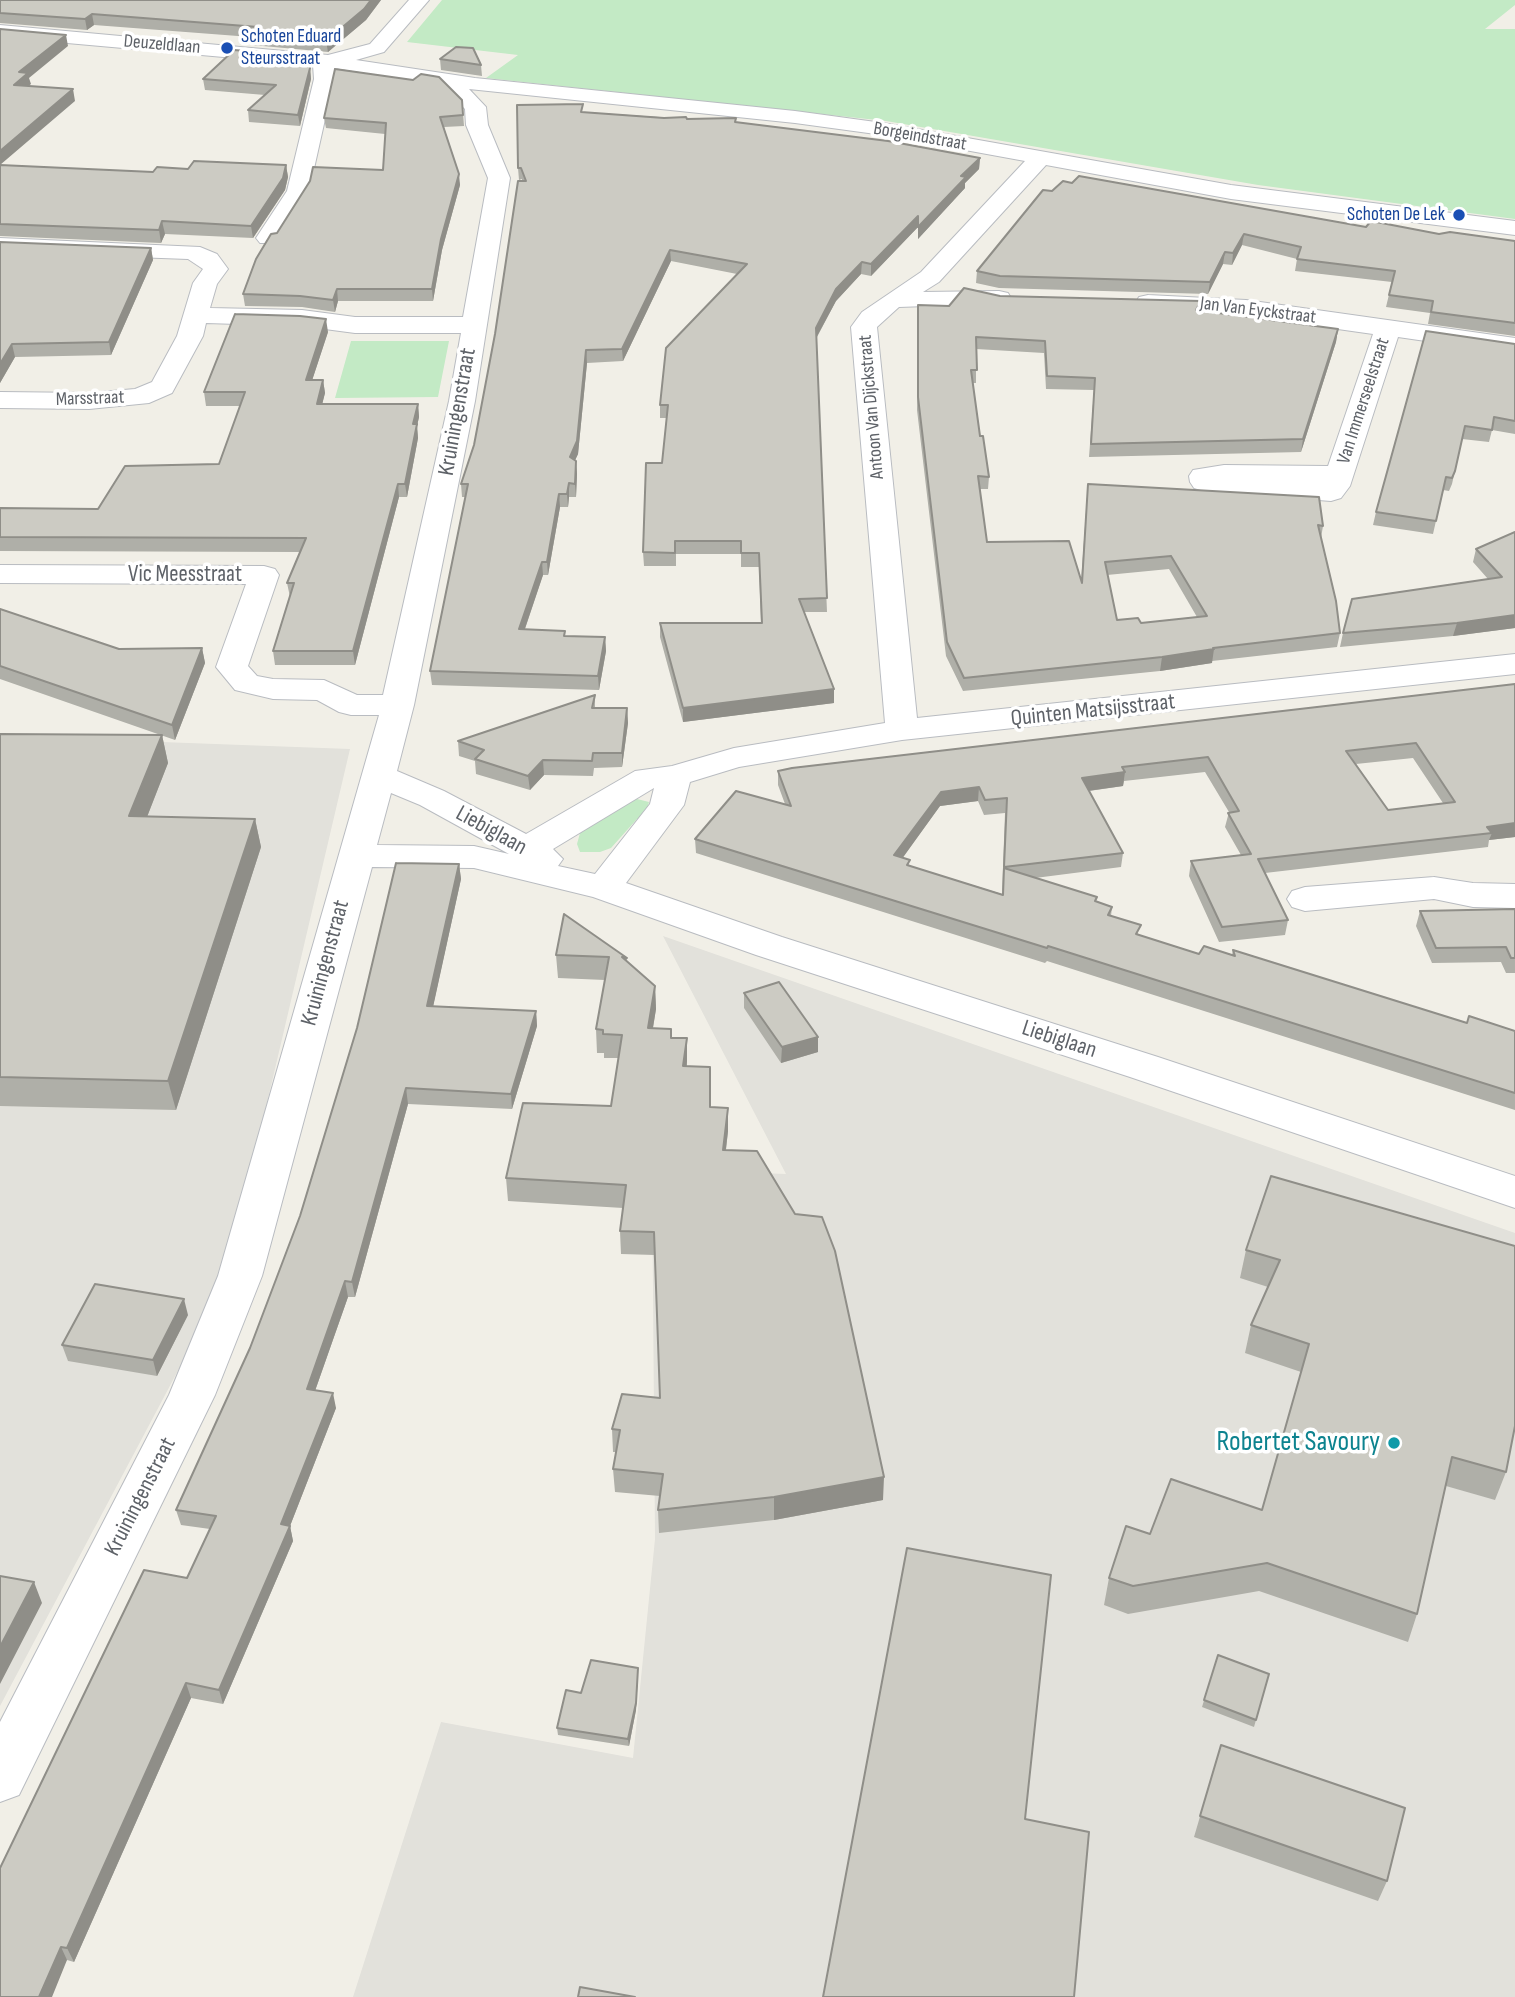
<!DOCTYPE html>
<html>
<head>
<meta charset="utf-8">
<style>
	body { margin:0 }
	canvas { display:block; background:#f1efe7 }
</style>
</head>
<body>
<canvas width="1515" height="1997"></canvas>
<script>
const ctx = document.querySelector('canvas').getContext('2d');
ctx.lineJoin = 'round';
function fill(path, color) { ctx.fillStyle = color; ctx.fill(path, 'evenodd'); }
const poly = rows => new Path2D(rows.map(r => 'M' + r).join(''));
function strokePath(path, color, width, dash) { ctx.strokeStyle = color; ctx.lineWidth = width; ctx.lineCap = dash ? 'butt' : 'round'; ctx.setLineDash(dash || []); ctx.stroke(path); }
function label(font, color, halo, rows, align = 'center') {
  ctx.font = font + ' "Sofia Sans Condensed",sans-serif'; ctx.lineWidth = 7; ctx.setLineDash([]); ctx.textBaseline = 'middle'; ctx.strokeStyle = halo; ctx.fillStyle = color; for (const [text, x, y, turn = 0] of rows) {
    ctx.save(); ctx.translate(x, y); ctx.rotate((+turn || 0) * Math.PI / 180); ctx.textAlign = isNaN(turn) ? turn : align; if (halo) ctx.strokeText(text, 0, 0); ctx.fillText(text, 0, 0); ctx.restore();
  }
}
fill(poly([
	[0,736,350,749,225,1282,0,1706],
	[663,936,1515,1233,1515,1997,353,1997,441,1722,633,1758,655,1539,652,1169,786,1174]
]), '#e2e1db');
fill(poly([
	[442,0,1515,0,1515,5,1485,29,1515,29,1515,219,1258,185,886,121,486,78,518,55,407,42],
	[351,341,449,341,438,397,335,398],
	[629,797,649,802,644,820,637,819,611,848,600,852,580,852,577,844,580,833]
]), '#c3eac5');
const minor = poly([
	[409,0,429,0,384,52,356,60,475,78,795,111,883,123,1231,185,1515,221,1515,235,1231,199,1046,165,939,282,923,292,999,291,1008,293,1011,298,1008,303,899,307,877,327,917,718,1515,654,1515,674,902,740,739,767,690,782,684,805,626,883,782,937,1158,1057,1515,1176,1515,1208,1130,1077,756,955,593,897,474,868,372,867,262,1276,215,1395,19,1795,0,1802,0,1722,169,1395,218,1276,379,715,351,715,339,712,317,700,273,699,235,690,216,667,246,584,0,583,0,565,264,566,275,569,279,575,248,666,257,676,273,679,324,680,357,695,383,695,449,401,461,333,355,333,302,326,206,323,203,336,172,393,149,403,89,409,0,408,0,392,89,393,135,389,152,382,177,336,193,283,203,269,188,259,0,252,0,238,200,247,217,254,228,269,217,284,210,308,302,310,355,317,463,317,488,178,466,125,465,109,441,85,334,68,334,79,309,191,276,243,260,243,256,238,287,191,314,79,313,65,0,37,0,25,328,55,370,44,409,0],
	[469,89,795,123,883,135,1025,161,921,272,862,312,851,327,885,723,734,748,672,766,635,771,526,834,444,791,397,771,414,705,475,401,510,178,488,125,486,107,469,89],
	[654,788,650,804,595,874,558,866,563,859,553,849,654,788],
	[391,793,420,805,509,854,474,846,377,845,391,793],
	[1148,295,1246,300,1515,338,1515,354,1398,337,1350,486,1341,498,1331,501,1204,491,1194,488,1190,482,1189,476,1193,470,1224,465,1328,466,1373,334,1246,316,1139,307,1136,302,1139,297,1148,295],
	[1434,877,1473,883,1515,884,1515,908,1473,907,1434,899,1305,911,1292,907,1287,899,1292,891,1305,887,1434,877]
]);
strokePath(minor, '#b9bcc1', 2);
fill(minor, '#fff');
fill(poly([
	[0,0,381,0,366,20,328,52,252,45,251,37,94,25,87,30,0,23],
	[309,56,311,79,300,126,249,122,248,110,265,95,205,90,203,79],
	[440,59,481,65,482,76,441,70],
	[462,100,464,126,444,127,460,185,442,250,433,301,338,301,335,312,302,307,245,306,243,294,277,233,383,170,385,134,326,128,324,118],
	[583,112,736,122,980,158,979,169,965,183,965,188,918,239,918,227,871,276,861,274,836,301,816,339,827,612,804,612,834,703,683,722,660,637,660,623,761,623,759,567,741,567,741,554,676,554,676,566,644,566,643,552,662,463,667,418,660,418,660,405,737,274,671,261,623,361,587,363,578,454,575,460,577,474,576,497,569,497,568,507,560,507,548,575,543,575,525,629,565,636,605,637,606,651,599,690,432,685,430,671,465,497,462,497,461,484,474,445,495,334,522,181,522,179,519,180,518,168],
	[0,165,153,172,286,165,288,177,285,190,253,238,165,234,161,243,0,236],
	[1043,190,1366,227,1515,241,1515,336,1428,324,1430,313,1386,307,1392,282,1295,271,1297,259,1242,245,1232,265,1223,264,1208,294,999,288,976,283,977,271],
	[0,242,151,248,153,260,111,355,15,357,0,383],
	[1000,296,1199,311,1338,329,1336,342,1301,452,1089,457,1094,390,1046,389,1044,353,976,349,976,383,973,383,980,436,989,477,988,489,980,489,987,542,1081,582,1088,484,1323,526,1321,538,1340,633,1337,647,1212,661,1212,663,1160,671,963,691,946,656,917,410,918,305,949,306],
	[1169,569,1197,617,1141,623,1117,620,1107,575],
	[328,332,312,380,323,380,325,393,322,404,418,404,419,417,417,426,418,438,407,497,399,497,355,665,275,665,273,651,290,597,287,583,300,552,0,551,0,508,98,509,219,464,240,406,206,406,204,392],
	[1515,344,1515,434,1492,430,1489,442,1462,439,1452,484,1449,491,1443,490,1433,534,1373,525,1376,512],
	[1515,532,1515,628,1453,636,1340,647,1343,633,1488,579,1473,562,1476,549],
	[0,609,119,649,202,648,205,663,175,740,0,679],
	[1515,684,1515,837,1489,840,1488,847,1265,873,1288,920,1285,935,1219,942,1189,876,1191,861,1241,855,1225,827,1229,812,1205,772,1124,781,1123,786,1089,791,1123,853,1121,867,1035,878,1096,902,1112,907,1111,916,1140,935,1199,954,1232,955,1233,950,1467,1023,1515,1031,1515,1110,1047,961,1045,963,696,853,695,839,785,804,778,785,778,771],
	[1413,758,1443,803,1388,810,1356,764],
	[978,801,984,815,1005,813,1002,894,910,866,902,858,940,806],
	[595,695,595,708,627,708,628,723,622,767,594,768,593,776,544,775,530,790,476,774,475,761,459,756,458,741],
	[0,734,162,735,168,763,147,817,255,819,261,847,176,1110,0,1106],
	[459,864,461,879,433,1006,536,1011,537,1026,512,1109,408,1104,355,1297,348,1297,315,1391,336,1408,290,1526,293,1541,223,1704,191,1698,74,1962,67,1960,0,1997,187,1578,210,1529,181,1525,176,1510,250,1348],
	[1515,909,1515,973,1506,973,1501,962,1432,963,1416,926,1420,911],
	[556,955,627,958,627,962,655,986,656,1009,653,1028,671,1029,672,1038,687,1061,687,1066,710,1107,728,1131,726,1150,883,1500,774,1520,659,1533,658,1510,660,1496,615,1492,613,1469,616,1452,613,1452,612,1429,660,1398,655,1255,621,1254,620,1231,623,1208,508,1201,506,1178,611,1106,619,1058,604,1058,604,1053,597,1053,596,1029,605,980,558,978],
	[744,993,818,1052,781,1063,744,1008],
	[1271,1176,1506,1472,1495,1500,1446,1486,1417,1614,1408,1642,1259,1591,1128,1614,1104,1605,1109,1578,1150,1534,1262,1510,1301,1372,1245,1353,1251,1325,1268,1287,1240,1278,1246,1250],
	[188,1315,157,1376,68,1361,62,1345],
	[1218,1655,1269,1674,1254,1727,1202,1707],
	[638,1676,636,1710,629,1746,558,1735,557,1728,581,1693],
	[1221,1745,1387,1881,1378,1901,1194,1837]
]), '#afafa8');
fill(poly([
	[371,0,381,0,366,20,328,52,326,41],
	[92,14,94,25,87,30,85,19],
	[66,35,68,46,29,78,31,84,16,96,14,85,19,72],
	[309,56,311,79,300,126,298,115,305,64],
	[73,89,75,101,0,165,0,151],
	[980,158,979,169,965,183,965,188,918,239,918,227,961,176],
	[286,165,288,177,285,190,253,238,251,226],
	[459,174,460,185,442,250,433,301,432,289,441,239],
	[918,216,918,227,871,276,871,264],
	[162,221,165,234,161,243,159,230],
	[1244,234,1242,245,1232,265,1233,253],
	[151,248,153,260,111,355,109,342],
	[670,250,671,261,623,361,622,349],
	[1225,252,1223,264,1208,294,1210,282],
	[862,262,861,274,836,301,815,340,816,328,836,289],
	[337,289,338,301,335,312,333,300],
	[326,319,328,332,308,393,306,380],
	[1338,329,1336,342,1301,452,1303,439],
	[12,344,15,357,0,383,0,364],
	[586,350,587,363,578,454,571,469,570,457],
	[323,380,325,393,319,417,317,404],
	[418,404,419,417,417,426,418,438,407,497,405,484,413,424],
	[576,461,577,474,576,497,575,484],
	[569,483,569,497,568,507,567,494],
	[398,484,399,497,355,665,353,651],
	[559,494,560,507,548,575,547,562],
	[542,562,543,575,520,643,519,629],
	[1515,615,1515,628,1453,636,1457,623],
	[605,637,606,651,599,690,598,676],
	[202,648,205,663,175,740,172,725],
	[1214,649,1212,663,1160,671,1162,657],
	[834,689,834,703,683,722,683,708],
	[627,708,628,723,622,767,622,753],
	[162,735,168,763,136,845,129,816],
	[543,760,544,775,530,790,528,776],
	[1125,772,1123,786,1080,792,1082,778],
	[979,787,978,801,940,806,894,870,894,855,941,792],
	[255,819,261,847,176,1110,168,1081],
	[1515,823,1515,837,1489,840,1492,833,1487,827],
	[459,864,461,879,430,1021,427,1006],
	[655,986,656,1009,649,1051,648,1028],
	[536,1011,537,1026,512,1109,511,1094],
	[818,1037,818,1052,781,1063,782,1047],
	[687,1038,687,1061,684,1089,683,1066],
	[406,1088,408,1104,355,1297,352,1282],
	[728,1108,728,1131,723,1173,723,1150],
	[345,1281,348,1297,310,1405,307,1389],
	[184,1299,188,1315,157,1376,153,1360],
	[333,1393,336,1408,290,1526,293,1541,223,1704,219,1690,281,1524],
	[884,1477,883,1500,774,1520,774,1497],
	[34,1582,42,1603,0,1684,0,1647],
	[638,1668,636,1710,629,1746,628,1739],
	[186,1683,191,1698,74,1962,67,1948],
	[61,1947,67,1960,52,1997,39,1997]
]), '#8f8e88');
const building = poly([
	[0,0,371,0,364,9,326,41,250,34,258,27,92,14,85,19,0,13,0,0],
	[0,29,66,35,19,72,28,73,14,85,73,89,0,151,0,29],
	[456,47,473,48,481,65,440,59,456,47],
	[234,50,309,56,305,64,310,65,310,68,298,115,248,110,276,85,203,79,234,50],
	[335,69,413,80,421,74,439,77,462,100,463,115,440,117,459,174,441,239,432,289,337,289,333,300,300,296,243,294,256,259,271,234,277,233,310,181,313,167,383,170,386,123,324,118,335,69],
	[583,104,581,112,664,118,686,117,687,119,736,118,735,122,888,141,980,158,961,176,966,177,918,227,918,216,871,264,862,262,836,289,816,328,827,598,799,599,834,689,683,708,660,623,762,623,759,553,741,553,741,541,675,541,675,553,643,552,646,463,662,463,668,405,660,405,666,348,747,264,670,250,622,349,586,350,577,441,570,457,576,461,575,484,569,483,567,494,559,494,547,562,542,562,519,629,565,631,564,636,605,637,598,676,430,671,468,484,461,484,474,445,495,334,518,181,526,181,521,168,518,168,517,105,583,104],
	[194,161,286,165,283,178,251,226,162,221,159,230,0,224,0,165,153,172,157,167,188,169,194,161],
	[1079,176,1366,227,1371,221,1439,234,1450,232,1515,241,1515,323,1431,312,1433,301,1389,295,1395,271,1297,259,1301,247,1244,234,1233,253,1225,252,1210,282,1000,276,977,271,1043,190,1052,191,1063,181,1072,183,1079,176],
	[0,242,151,248,109,342,12,344,0,364,0,242],
	[964,288,1000,296,1201,301,1196,310,1338,329,1303,439,1091,444,1095,378,1047,376,1045,341,976,337,977,370,971,370,980,436,983,436,989,477,978,476,987,542,1069,541,1082,583,1088,484,1319,497,1323,526,1318,525,1336,601,1340,633,1213,648,1214,649,1162,657,964,678,947,642,918,397,918,305,949,306,964,288],
	[1171,556,1207,616,1141,623,1138,618,1117,620,1105,562,1171,556],
	[235,314,300,316,326,319,306,380,323,380,317,404,418,404,413,424,417,424,405,484,398,484,353,651,273,651,294,583,287,583,306,538,0,537,0,508,98,509,125,466,219,464,245,392,204,392,235,314],
	[1426,331,1515,344,1515,421,1494,417,1492,430,1465,426,1455,471,1452,478,1446,477,1436,521,1376,512,1426,331],
	[1515,532,1515,615,1457,623,1343,633,1352,599,1502,577,1476,549,1515,532],
	[0,609,119,649,202,648,172,725,0,666,0,609],
	[1515,684,1515,823,1487,827,1492,833,1258,859,1288,920,1222,927,1191,861,1251,854,1228,813,1239,811,1208,757,1122,767,1125,772,1082,778,1123,853,1004,867,1007,798,985,800,979,787,941,792,894,855,910,860,907,865,1003,895,1004,868,1097,897,1095,901,1112,907,1108,915,1141,925,1136,934,1199,954,1204,946,1235,956,1233,950,1467,1023,1469,1016,1515,1031,1515,1093,1048,946,1047,948,695,839,736,791,791,806,778,771,792,768,1515,684],
	[1416,743,1455,802,1388,810,1346,751,1416,743],
	[595,695,592,708,627,708,622,753,593,753,592,761,543,760,528,776,475,759,484,750,458,741,595,695],
	[0,734,162,735,129,816,255,819,168,1081,0,1077,0,734],
	[396,863,459,864,427,1006,536,1011,511,1094,406,1088,352,1282,345,1281,307,1389,333,1393,281,1524,290,1526,219,1690,186,1683,67,1948,61,1947,39,1997,0,1997,0,1868,144,1570,187,1578,216,1516,176,1510,250,1348,300,1216,357,1028,396,863],
	[1515,909,1515,958,1511,958,1506,947,1436,948,1420,911,1515,909],
	[564,914,627,958,622,957,655,986,648,1028,671,1029,671,1038,687,1038,683,1066,710,1067,710,1107,728,1108,723,1150,757,1151,795,1214,822,1217,835,1251,884,1477,774,1497,658,1510,663,1474,613,1469,620,1430,612,1429,622,1394,660,1398,654,1232,620,1231,626,1185,506,1178,523,1103,611,1106,622,1035,603,1034,603,1030,596,1029,609,957,556,955,564,914],
	[779,982,818,1037,782,1047,744,993,779,982],
	[1271,1176,1515,1246,1515,1426,1506,1472,1452,1457,1417,1614,1267,1563,1133,1586,1109,1578,1126,1526,1150,1534,1171,1479,1262,1510,1309,1344,1251,1325,1280,1260,1246,1250,1271,1176],
	[95,1284,184,1299,153,1360,62,1345,95,1284],
	[907,1548,1051,1575,1025,1819,1089,1832,1074,1997,823,1997,907,1548],
	[0,1576,34,1582,0,1647,0,1576],
	[1218,1655,1269,1674,1256,1720,1204,1700,1218,1655],
	[591,1660,638,1668,636,1703,628,1739,557,1728,566,1690,581,1693,591,1660],
	[1221,1745,1405,1808,1387,1881,1200,1816,1221,1745],
	[580,1987,635,1997,578,1997,580,1987]
]);
fill(building, '#cccbc3');
strokePath(building, '#8f8e88', 2);
for (const [x, y, r, color] of [
	[227,48,7,"#1a4fb4"],
	[1459,215,7,"#1a4fb4"],
	[1394,1443,7,"#0f9aa8"]
]) { const dot = new Path2D(); dot.arc(x, y, r, 0, 2 * Math.PI); ctx.fillStyle = color; ctx.fill(dot); strokePath(dot, '#fff', 2.5); }
label('19px', '#164399', '#fff', [
	["Schoten Eduard",241,37],
	["Steursstraat",241,59],
	["Schoten De Lek",1445,215,"right"]
], 'left');
label('19px', '#5e6268', '#fff', [
	["Deuzeldlaan",162,45,5],
	["Borgeindstraat",920,137,10],
	["Jan Van Eyckstraat",1258,311,7],
	["Marsstraat",90,399,-2],
	["Van Immerseelstraat",1364,401,-72],
	["Antoon Van Dijckstraat",872,407,-95]
]);
label('23px', '#5e6268', '#fff', [
	["Kruiningenstraat",458,412,-80],
	["Vic Meesstraat",185,575],
	["Quinten Matsijsstraat",1093,711,-6],
	["Liebiglaan",491,831,29],
	["Kruiningenstraat",326,963,-75],
	["Liebiglaan",1059,1040,18],
	["Kruiningenstraat",141,1497,-63]
]);
label('28px', '#0d838f', '#fff', [
	["Robertet Savoury",1380,1443]
], 'right');
</script>
</body>
</html>
